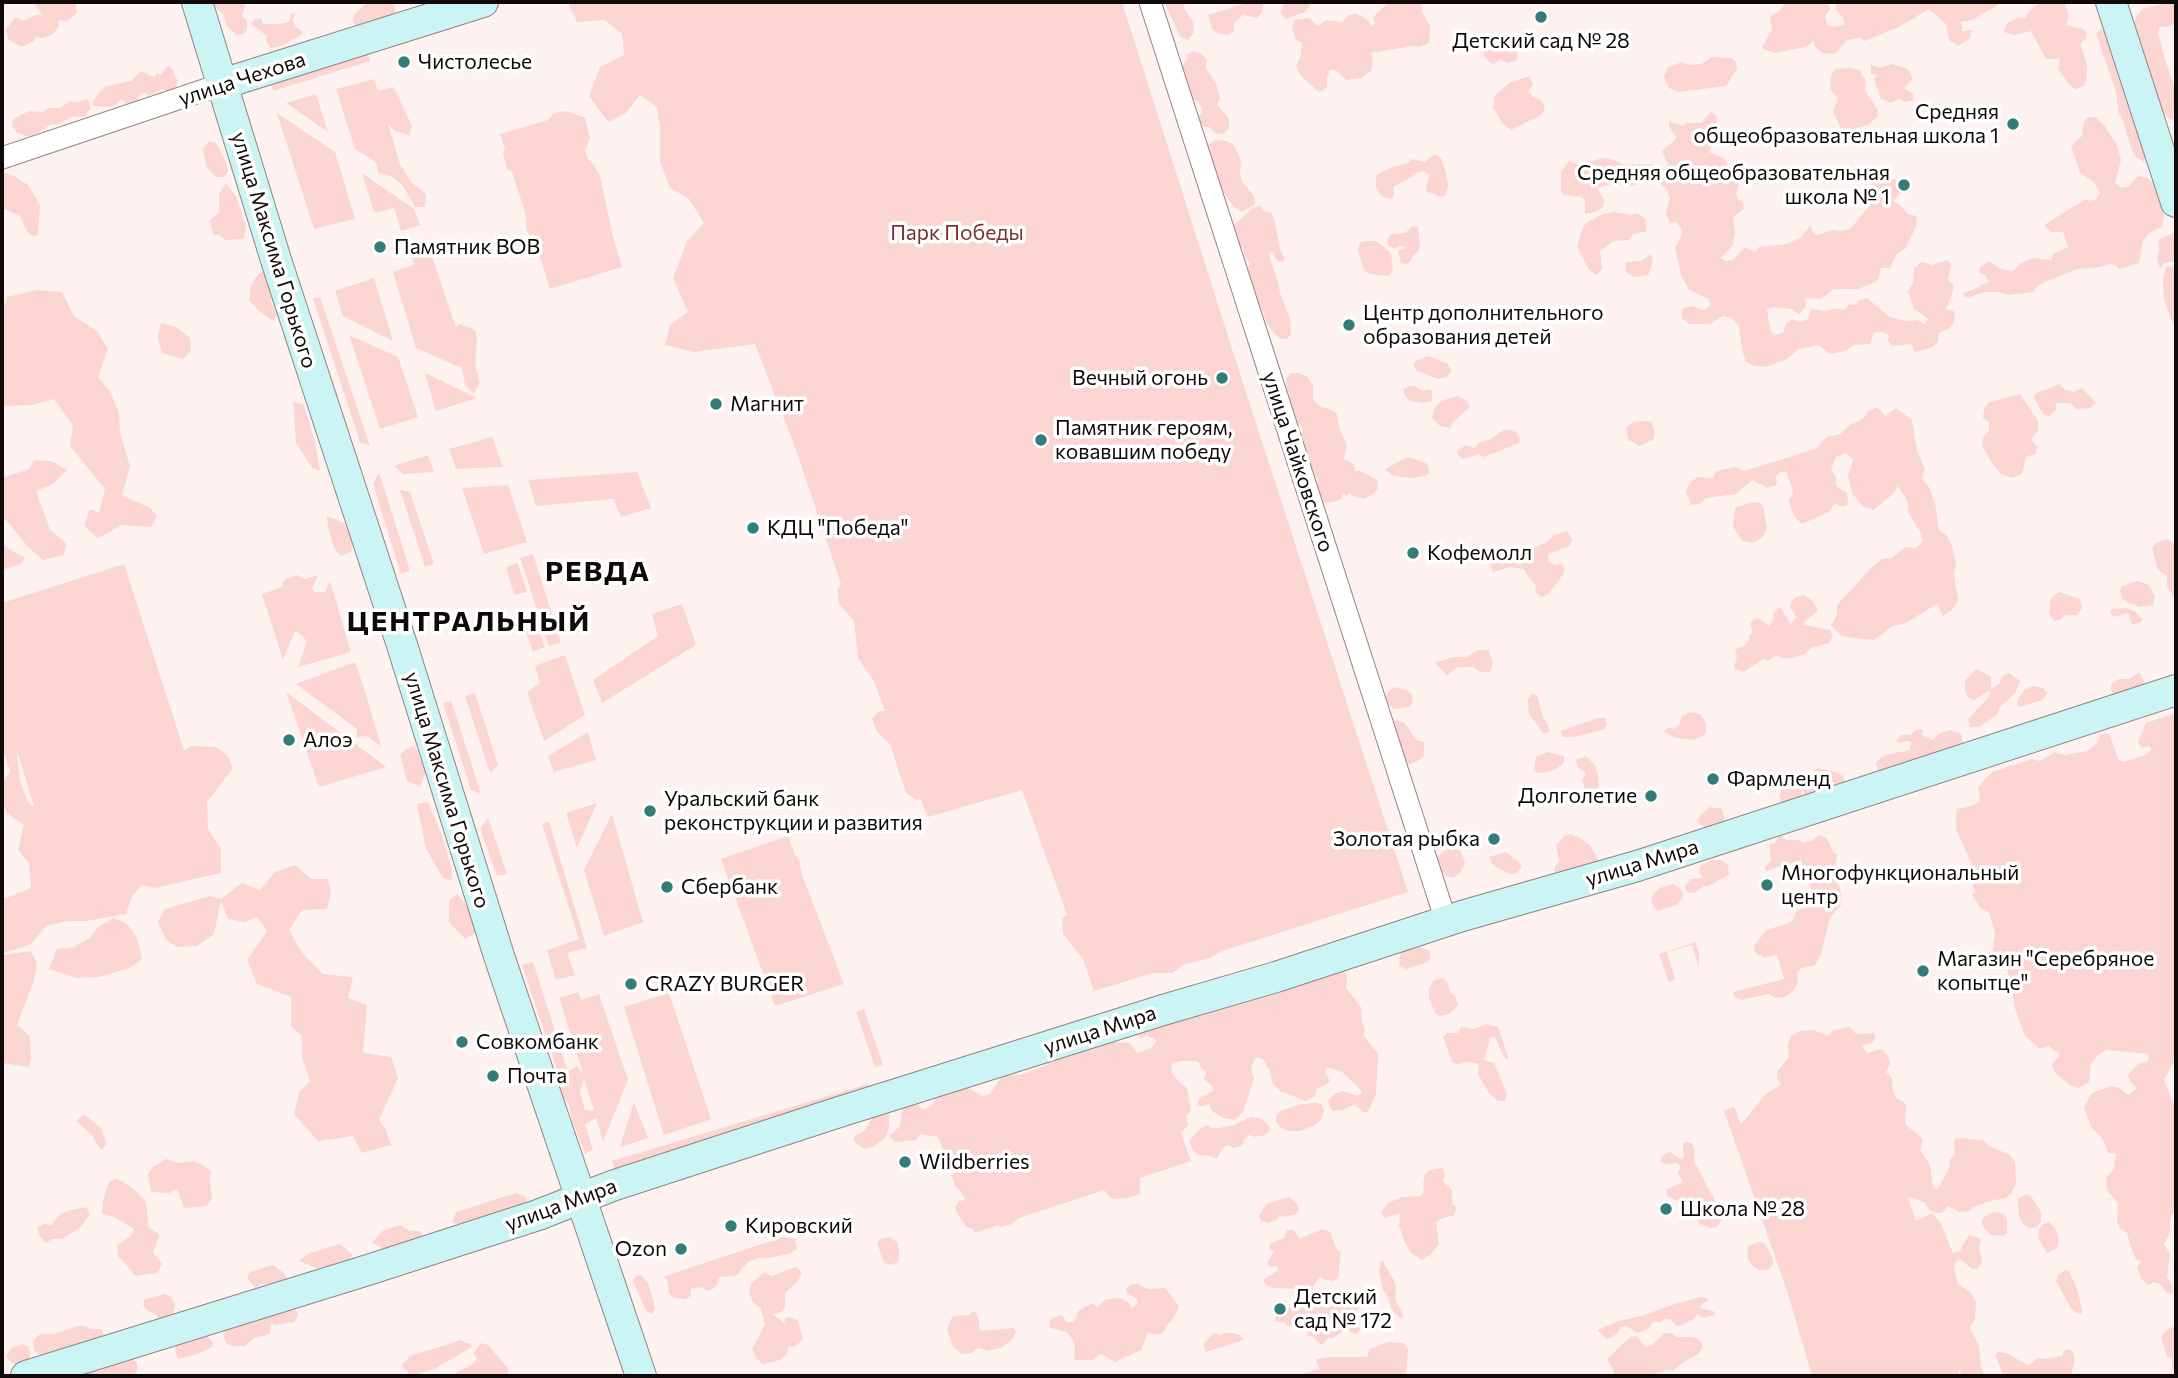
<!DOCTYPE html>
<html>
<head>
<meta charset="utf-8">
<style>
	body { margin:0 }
	#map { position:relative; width:2178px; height:1378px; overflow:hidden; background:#fef2f1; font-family:Commissioner,sans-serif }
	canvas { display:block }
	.frame { position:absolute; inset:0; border:4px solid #0f0a09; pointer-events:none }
</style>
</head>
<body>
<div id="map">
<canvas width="2178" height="1378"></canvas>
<div class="frame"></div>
</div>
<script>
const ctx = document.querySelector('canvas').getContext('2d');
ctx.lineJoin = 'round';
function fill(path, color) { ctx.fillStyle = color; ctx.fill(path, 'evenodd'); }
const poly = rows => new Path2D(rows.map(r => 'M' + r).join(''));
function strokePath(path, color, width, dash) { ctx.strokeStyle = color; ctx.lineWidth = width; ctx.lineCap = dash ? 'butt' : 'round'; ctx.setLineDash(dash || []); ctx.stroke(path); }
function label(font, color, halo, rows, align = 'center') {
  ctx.font = font + ' Commissioner,sans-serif'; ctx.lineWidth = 7; ctx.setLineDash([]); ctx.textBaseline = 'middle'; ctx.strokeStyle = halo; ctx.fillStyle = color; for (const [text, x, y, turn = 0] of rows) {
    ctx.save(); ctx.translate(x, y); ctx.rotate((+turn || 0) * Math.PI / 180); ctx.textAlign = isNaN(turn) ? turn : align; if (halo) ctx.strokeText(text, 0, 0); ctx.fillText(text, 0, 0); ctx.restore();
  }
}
fill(poly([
	[36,2,75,2,77,13,66,22,61,20,58,21,59,26,53,34,43,38,36,37,34,41,25,46,20,46,9,40,5,30,16,17,23,21,36,15,42,15,35,4],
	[209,2,243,2,245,6,242,16,247,20,247,30,243,34,237,35,232,31,226,25,224,15],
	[377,2,392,2,395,7,395,18,358,33,353,20,354,14,367,3],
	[569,2,1122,2,1233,352,1408,892,1222,951,1210,958,1185,964,1172,973,1153,973,1094,991,1083,959,1063,934,1062,918,1067,915,1022,790,928,817,920,798,918,801,906,793,890,744,877,732,872,719,879,711,885,711,874,681,858,658,854,621,839,604,837,590,841,584,796,450,755,344,694,352,665,345,670,325,688,312,673,278,687,241,704,223,689,199,670,188,660,162,660,128,657,107,640,95,625,114,608,122,589,96,600,67,624,55,622,34,605,20,577,22,568,3],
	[1164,2,1183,2,1184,8,1193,22,1194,32,1188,40,1181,38],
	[1250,2,1263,2,1262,13,1257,18,1243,15,1234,23,1234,32,1227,35,1217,33,1212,29,1208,15],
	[1285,2,1308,2,1310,5,1305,12,1286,19,1280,13],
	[1389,2,1421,2,1422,12,1430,26,1429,43,1420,47,1413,46,1371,53,1373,61,1371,71,1361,78,1346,80,1337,71,1330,70,1327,78,1327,88,1319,92,1301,76,1296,66,1301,55,1302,43,1296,40,1292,28,1294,20,1309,18,1318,26,1326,20,1342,22,1349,15,1356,14,1367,19,1372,26,1375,23,1373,17],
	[1786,2,1826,2,1831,8,1825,17,1827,25,1835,27,1845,24,1843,18,1835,8,1837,2,2003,2,1972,20,1961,22,1962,31,1972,30,1970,38,1958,46,1949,40,1946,24,1929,9,1899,27,1865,41,1860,38,1847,40,1835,54,1822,53,1815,47,1814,41,1806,47,1774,53,1762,48,1772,29,1770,17,1779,11],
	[2037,2,2064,2,2069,16,2066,25,2083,29,2086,32,2086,38,2080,44,2087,65,2087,76,2085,85,2076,90,2069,84,2058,69,2060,59,2046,59,2031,31,2014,35,2004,32,2007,23,2017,18,2025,18,2030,10,2037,5],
	[2172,2,2176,5,2176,22,2171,26,2160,27,2158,33,2165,60,2176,90,2176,118,2171,120,2153,103,2143,49,2138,37,2132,29,2136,17,2142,9],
	[295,13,293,21,296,27,303,32,299,37,293,39,282,46,271,48,266,42,267,36,251,24,254,20,261,18,263,24,280,24,288,22,291,18,290,14],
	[2101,29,2105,31,2111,44,2116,70,2124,86,2137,129,2140,142,2146,158,2144,162,2136,157,2131,148,2123,121,2118,111,2116,92,2096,34],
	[1494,41,1517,51,1517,60,1508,63,1500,60,1494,64,1489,62,1484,56,1483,49],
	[1194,51,1202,54,1207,60,1206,68,1216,83,1220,99,1217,104,1229,119,1229,128,1223,134,1215,133,1209,127,1200,126,1196,120,1202,113,1202,108,1198,101,1192,99,1181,81,1185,72,1181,68,1187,59,1187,54],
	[367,52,370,61,273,91,271,82],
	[1712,57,1731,58,1736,62,1737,69,1726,86,1679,92,1669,88,1664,77,1668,67,1682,62,1688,65,1701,64],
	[1891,64,1908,69,1913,79,1904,88,1913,94,1914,100,1905,102,1899,99,1891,103,1881,99,1874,80,1877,75,1871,74,1871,65,1880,68],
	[170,66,178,81,176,87,171,92,161,89,149,96,145,93,140,94,137,100,127,104,121,99,116,105,110,107,94,106,93,101,100,91,107,86,131,81,141,71,154,77,157,73,161,75,166,67],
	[1850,68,1859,70,1866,81,1865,91,1878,110,1878,116,1868,125,1848,130,1841,128,1833,112,1838,98,1830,89,1831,76,1835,69],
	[1530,76,1533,84,1529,91,1532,96,1542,101,1545,110,1541,115,1511,130,1503,124,1493,108,1494,97,1509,83],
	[374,79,378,91,394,87,412,126,409,135,395,131,388,124,400,164,411,182,426,194,425,207,415,207,403,186,393,177,378,173,376,162,355,149,336,89],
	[316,94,328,132,286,103],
	[87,99,89,101,90,109,84,117,71,117,59,124,50,125,33,136,25,136,16,132,12,125,13,119,29,111,43,112,49,108,60,108,70,101,78,102],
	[566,111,585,118,590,138,585,151,588,159,591,161,600,176,613,237,622,267,550,289,537,248,527,231,525,212,512,172,507,169,503,153,505,149,500,134,548,120,554,113],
	[1711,111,1717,117,1715,137,1709,152,1725,159,1728,168,1723,172,1736,179,1739,186,1736,194,1738,200,1743,201,1744,208,1733,218,1735,233,1733,245,1721,258,1725,261,1733,260,1745,247,1755,252,1759,247,1787,244,1800,238,1811,225,1812,231,1817,235,1833,230,1840,231,1850,229,1870,205,1874,190,1871,183,1873,176,1878,173,1886,178,1895,179,1900,184,1899,195,1893,201,1900,205,1908,214,1916,216,1917,225,1905,249,1897,254,1890,268,1881,268,1878,280,1871,284,1858,289,1834,289,1821,299,1805,298,1806,307,1799,314,1791,309,1774,307,1767,309,1770,329,1774,335,1783,333,1786,324,1792,319,1800,322,1808,319,1811,309,1825,311,1837,308,1845,310,1849,304,1856,305,1858,301,1867,298,1890,317,1907,321,1917,320,1925,324,1928,319,1914,309,1908,292,1913,283,1914,268,1922,262,1932,265,1947,260,1951,264,1948,280,1954,285,1951,298,1946,309,1954,311,1955,319,1951,327,1939,333,1938,342,1931,348,1915,352,1911,344,1892,346,1888,341,1889,335,1882,332,1874,333,1870,344,1854,345,1845,351,1830,354,1819,345,1799,349,1787,359,1766,367,1754,366,1746,362,1742,350,1739,326,1732,318,1723,316,1710,324,1689,324,1682,318,1682,309,1692,306,1703,310,1710,306,1709,299,1689,290,1681,275,1675,248,1681,237,1682,230,1676,222,1670,223,1666,214,1670,198,1667,189,1660,184,1657,176,1668,164,1662,151,1677,138,1669,126,1669,121,1683,126,1686,123,1701,123],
	[277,113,335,152,355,219,314,229],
	[2095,117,2104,125,2117,145,2121,160,2115,183,2122,188,2129,186,2138,176,2148,178,2156,186,2166,204,2162,227,2149,233,2143,241,2139,263,2119,269,2116,265,2109,264,2100,267,2077,269,2038,285,2033,292,2008,295,1999,292,1984,292,1966,298,1963,294,1989,282,1985,275,1979,273,1980,267,1989,261,2001,269,2013,271,2021,263,2032,258,2051,260,2053,254,2068,247,2063,232,2051,232,2044,225,2086,199,2090,201,2096,199,2100,193,2094,182,2080,173,2071,146,2082,136,2083,125,2086,118],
	[1216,140,1226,141,1234,145,1241,161,1240,171,1241,180,1254,196,1255,204,1242,212,1234,207,1219,187,1218,175,1202,153,1208,145],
	[209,141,216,143,225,160,228,171,225,177,215,177,206,166,203,149],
	[1434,154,1441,158,1445,169,1448,185,1446,195,1440,197,1426,191,1429,174,1422,171,1393,187,1394,194,1391,199,1381,196,1376,187,1376,177,1378,174,1393,167,1408,163,1412,159,1425,162],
	[1602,158,1614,160,1625,165,1652,164,1655,175,1649,181,1640,182,1632,186,1612,184,1597,188,1604,200,1603,207,1596,212,1585,214,1585,200,1581,197,1564,195,1561,191,1561,172,1569,161,1580,165],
	[6,173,16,177,28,185,40,205,38,235,32,236,26,230,20,216,2,208,2,177],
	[362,173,414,209,420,225,401,231,394,208,374,213],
	[226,184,236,196,246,226,244,239,225,240,219,235,214,235,209,221,219,212,219,193],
	[1260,206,1264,211,1271,213,1274,218,1280,250,1285,258,1284,261,1278,262,1272,251,1269,255,1278,282,1280,293,1290,318,1291,334,1287,339,1280,339,1272,331,1266,321,1263,311,1256,304,1247,269,1250,263,1245,258,1244,250,1234,236,1234,225,1253,208],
	[1614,212,1631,215,1638,213,1645,219,1647,231,1633,234,1629,240,1613,241,1600,251,1602,269,1597,275,1589,270,1577,247,1582,230,1586,223,1603,214],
	[1412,226,1418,227,1420,247,1417,253,1413,255,1411,261,1407,264,1401,263,1398,251,1406,247,1400,246,1394,249,1388,245,1387,241,1391,234,1405,233],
	[2173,233,2176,235,2176,261,2165,263,2160,268,2157,259,2159,251,2158,240],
	[426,239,456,327,460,324,475,330,477,341,475,364,480,382,474,394,465,385,462,368,416,348,393,272,414,265,408,246],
	[1367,241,1375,241,1384,247,1391,253,1393,270,1389,276,1370,274,1364,270,1358,250,1360,242],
	[1651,254,1653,258,1649,275,1633,277,1625,271,1626,262,1641,261],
	[2176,266,2176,332,2164,299,2163,278,2166,267],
	[263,272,268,278,274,293,271,301,277,315,273,321,260,312,249,300,251,285,258,274],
	[374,278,393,341,343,316,335,291],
	[37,290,62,292,74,316,97,331,108,349,98,377,111,393,119,413,120,433,130,466,122,495,150,508,157,516,151,527,122,525,98,538,84,526,90,509,99,513,105,489,70,446,73,426,54,399,33,405,2,406,2,312,7,297],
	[320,297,370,446,360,442,313,299],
	[161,323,176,327,190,338,191,351,183,359,162,353,158,338],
	[349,335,398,357,418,417,380,429],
	[1429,356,1448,364,1452,371,1446,377,1438,379,1416,370,1413,365,1416,361],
	[425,373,477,398,436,411],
	[1291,373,1298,373,1307,376,1313,386,1313,399,1320,406,1332,410,1337,414,1339,428,1347,445,1344,459,1354,464,1355,471,1360,471,1377,480,1378,489,1373,494,1364,499,1353,496,1349,493,1347,496,1343,494,1341,499,1334,502,1325,503,1319,500,1316,495,1318,480,1301,453,1301,436,1303,429,1293,417,1288,401,1286,378],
	[2059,384,2066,390,2073,392,2082,388,2096,403,2090,408,2077,409,2070,403,2056,403,2056,410,2049,416,2044,415,2034,398,2035,394],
	[1411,386,1415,386,1422,391,1428,389,1433,391,1431,401,1424,403,1410,401,1404,394,1404,389],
	[2020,394,2038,421,2038,430,2032,438,2033,443,2038,447,2035,454,2026,457,2022,474,2013,478,2001,474,1993,465,1982,446,1983,438,1989,430,1989,422,1983,418,1984,409,1989,402],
	[1457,396,1467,401,1470,407,1453,422,1450,428,1440,426,1432,418,1434,409,1441,401],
	[293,401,304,405,315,442,320,471,312,468,296,443],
	[1878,407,1885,416,1896,408,1912,420,1917,451,1925,469,1922,478,1929,487,1935,503,1939,530,1947,536,1952,546,1956,564,1954,574,1958,600,1952,610,1943,616,1937,604,1904,624,1893,626,1874,640,1862,639,1841,636,1831,625,1837,615,1837,605,1875,564,1882,559,1892,558,1905,547,1915,548,1923,542,1920,532,1908,512,1908,502,1898,486,1892,495,1873,510,1862,506,1852,493,1848,476,1853,460,1846,453,1836,457,1831,470,1836,477,1836,486,1847,493,1848,504,1842,507,1835,503,1829,512,1802,524,1795,517,1788,500,1792,496,1793,490,1786,472,1780,472,1775,478,1777,481,1776,485,1768,488,1752,480,1736,494,1706,498,1699,504,1691,505,1686,491,1690,482,1698,477,1713,478,1716,471,1735,467,1744,471,1815,449,1827,437,1840,434,1850,425,1863,419,1868,411],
	[1641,421,1651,422,1655,432,1653,440,1640,446,1628,440,1626,428,1633,422],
	[1503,430,1510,430,1516,432,1520,438,1519,443,1484,457,1478,454,1464,459,1458,455,1457,451,1461,448,1466,445,1474,448,1480,442,1491,439],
	[492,437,503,467,456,469,449,449],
	[428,455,434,472,403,474,394,466],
	[1408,457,1426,463,1429,468,1429,473,1425,476,1413,478,1393,476,1385,469],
	[34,460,51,461,67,470,53,484,36,491,50,530,66,543,64,555,43,560,28,547,8,522,2,517,2,478,29,469],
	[379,472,410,571,401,574,373,484],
	[637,472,651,508,621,517,613,499,536,506,528,480],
	[508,485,527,542,484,554,462,488],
	[400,490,410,492,434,564,425,567],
	[1758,502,1763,506,1767,528,1763,537,1753,543,1742,541,1733,527,1735,508,1745,504],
	[327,516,344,523,352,541,351,552,341,556,334,548,328,528],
	[1567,531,1572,539,1570,546,1549,554,1548,561,1555,565,1562,564,1565,570,1558,582,1547,595,1541,597,1535,592,1536,585,1529,578,1524,569,1510,567,1493,572,1489,559,1499,552,1512,545,1525,549,1536,547,1547,542,1554,535],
	[2167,539,2176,545,2176,597,2173,596,2167,586,2167,576,2158,570,2152,548,2156,543],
	[4,546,25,558,21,564,2,570,2,547],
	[533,554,561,643,549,646,520,558],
	[518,563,527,592,514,595,506,567],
	[124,564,184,750,191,746,216,747,227,755,233,768,207,802,208,829,221,849,221,873,155,888,142,885,132,896,126,914,86,921,67,921,46,926,31,944,2,954,2,898,6,898,31,888,29,863,18,850,24,825,7,813,2,803,2,784,10,771,2,747,2,603],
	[17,753,18,754,34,806,29,804,20,782],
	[297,575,305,579,318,575,312,589,314,592,325,592,330,581,351,652,298,667,307,642,302,635,295,631,283,660,262,594,282,587,284,580],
	[2137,581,2149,585,2155,596,2153,605,2140,607,2128,603,2122,598,2120,591,2122,586],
	[2059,592,2080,599,2082,608,2077,615,2066,615,2060,620,2054,621,2049,613,2050,604,2051,598],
	[1803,595,1813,601,1818,611,1805,621,1804,625,1830,630,1833,637,1829,643,1811,648,1805,654,1793,658,1781,658,1776,655,1768,661,1763,659,1744,672,1734,668,1737,656,1735,649,1743,647,1749,640,1749,635,1753,633,1750,622,1758,618,1769,626,1774,618,1773,613,1780,607,1791,624,1796,617,1790,606,1794,598],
	[682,604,696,645,602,703,593,680,658,636,652,614],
	[2126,608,2134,611,2143,619,2140,623,2132,624,2128,613,2114,617,2110,613,2112,609],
	[535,619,545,647,533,652,523,623],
	[1478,650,1488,650,1493,663,1490,672,1480,672,1473,667,1458,667,1447,675,1435,663,1452,657,1466,657],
	[565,655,585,715,544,741,527,692,540,683,535,666],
	[355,662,365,691,381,746,367,736,357,737,357,729,296,684],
	[1976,669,1991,676,1991,689,1999,684,2003,675,2009,673,2020,681,2015,693,2000,707,1997,715,1979,727,1970,727,1968,719,1989,697,1990,690,1974,700,1969,698,1965,691,1965,681],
	[2139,672,2147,687,2115,698,2111,690,2111,684,2119,679,2129,679],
	[2032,686,2043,688,2048,693,2042,700,2020,707,2017,704,2018,699,2024,690],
	[1394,687,1407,690,1412,695,1413,702,1409,707,1393,709,1385,700,1386,694],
	[286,692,386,767,319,787],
	[475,693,498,765,490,773,465,696],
	[1532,694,1537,695,1543,717,1548,725,1550,731,1544,734,1529,714,1528,699],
	[451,700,481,794,471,790,443,703],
	[1690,712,1700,714,1706,723,1706,734,1693,740,1676,738,1664,732,1668,727,1674,729,1679,725,1682,716],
	[2176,713,2176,1063,2173,1063,2164,1080,2173,1102,2176,1102,2176,1213,2172,1214,2170,1221,2170,1233,2164,1244,2170,1254,2167,1277,2172,1285,2173,1294,2166,1292,2160,1284,2154,1282,2148,1285,2141,1278,2137,1267,2141,1261,2136,1259,2132,1251,2127,1233,2120,1229,2117,1221,2118,1203,2107,1190,2106,1178,2114,1169,2116,1154,2108,1153,2102,1138,2091,1127,2084,1107,2092,1093,2111,1086,2120,1088,2128,1095,2133,1092,2137,1088,2130,1082,2128,1075,2138,1064,2148,1061,2149,1054,2107,1050,2097,1056,2091,1064,2089,1082,2078,1088,2070,1085,2056,1074,2052,1065,2053,1062,2059,1057,2059,1053,2048,1046,2040,1049,2025,1036,2014,1006,2012,987,2006,967,1997,963,1992,953,1995,933,1989,913,1980,908,1972,894,1975,892,1967,872,1973,867,1956,829,1956,816,1957,809,1974,805,1980,801,1978,787,1992,772,2032,759,2040,761,2055,752,2064,755,2088,751,2097,743,2100,735,2105,733,2110,735,2118,759,2124,762,2145,755,2152,750,2149,746,2142,748,2138,742,2146,723],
	[1598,718,1605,718,1607,726,1602,730,1573,737,1562,737,1561,731],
	[1396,720,1405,723,1416,740,1424,742,1424,756,1416,762,1407,765,1400,759,1391,723],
	[1917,729,1923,730,1922,735,1933,740,1938,734,1950,730,1961,734,1963,742,1959,751,1878,772,1876,763,1878,760,1885,755,1910,750,1911,742,1908,741,1898,743,1896,741,1901,735,1910,735],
	[588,732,596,760,554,772,548,756],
	[414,745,426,772,420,787,407,781,400,754],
	[1548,752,1564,756,1564,763,1556,769,1547,772,1539,773,1534,771,1536,757],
	[1586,756,1595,765,1598,776,1599,786,1593,794,1586,792,1582,780,1586,773,1578,768,1576,760],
	[1817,768,1836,772,1843,776,1845,782,1844,786,1808,796,1802,791,1800,801,1782,804,1779,797,1782,789,1790,777,1795,777,1801,783],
	[428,802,442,835,452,869,452,880,443,878,426,849,417,804],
	[597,803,577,848,566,813],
	[1710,807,1722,809,1725,819,1719,828,1709,830,1697,822,1701,814],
	[612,814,643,922,604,936,584,870],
	[488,818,507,874,497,876,480,829],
	[549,822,587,948,567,953,575,975,556,980,547,950,579,939,542,824],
	[1571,834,1582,839,1590,845,1598,860,1591,870,1560,874,1555,872,1555,867,1559,861,1556,845,1564,836],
	[1780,834,1786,840,1799,840,1803,843,1811,841,1820,835,1826,838,1830,844,1832,851,1837,855,1835,869,1842,897,1841,905,1830,918,1821,955,1814,966,1801,968,1797,973,1798,982,1794,990,1785,997,1775,998,1768,994,1742,1000,1735,997,1733,992,1784,979,1777,955,1764,958,1754,951,1755,945,1766,930,1786,924,1793,920,1796,911,1816,904,1801,860,1766,871,1764,868,1771,860,1769,844,1775,843],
	[788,836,795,855,799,859,802,875,844,984,775,1006,721,859],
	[1454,847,1461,852,1465,863,1460,873,1453,878,1446,876,1440,869,1436,858,1445,850],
	[1506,852,1517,860,1522,867,1517,873,1509,874,1492,864,1489,857],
	[1711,860,1722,860,1728,865,1729,875,1708,886,1704,886,1695,893,1689,893,1685,889,1686,884,1691,879,1703,878,1699,872,1700,866],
	[295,865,311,879,328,879,331,893,327,909,302,910,289,930,303,954,323,974,353,977,348,998,367,1005,363,1053,391,1057,398,1078,379,1120,386,1130,391,1145,362,1153,353,1136,318,1141,294,1114,299,1092,310,1081,302,1056,302,1036,291,1026,291,997,257,984,247,960,267,931,257,917,245,922,228,919,221,901,214,934,197,946,177,947,166,940,158,922,165,909,210,896,221,899,242,883,260,890,275,872],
	[1673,884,1682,890,1683,896,1678,904,1658,911,1653,906,1651,898,1654,893,1660,888],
	[457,894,470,909,475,933,465,939,449,922,449,901],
	[114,918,127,924,137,938,142,959,130,968,99,977,76,978,49,969,57,949,74,947,90,938,98,927],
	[1695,942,1699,952,1699,968,1692,945,1667,952,1675,979,1669,983,1659,954],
	[1413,944,1429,951,1431,958,1426,963,1406,969,1399,966,1400,954],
	[31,951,37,963,34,981,17,1025,30,1036,31,1059,29,1067,3,1063,2,1059,2,955],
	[533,962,568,1072,577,1066,583,1073,559,998,578,992,581,1000,599,994,628,1080,603,1141,596,1118,585,1124,593,1150,585,1153,572,1120,568,1102,560,1095,561,1082,522,965],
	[584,1079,594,1110,592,1111,585,1110,580,1092],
	[1344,970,1347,977,1346,988,1361,1007,1362,1021,1365,1030,1364,1036,1378,1054,1376,1094,1368,1112,1362,1112,1355,1104,1343,1110,1333,1111,1330,1107,1328,1101,1334,1094,1343,1091,1358,1096,1362,1091,1342,1072,1327,1067,1325,1072,1330,1081,1326,1085,1317,1089,1315,1096,1306,1101,1280,1091,1272,1083,1271,1074,1264,1060,1258,1057,1254,1060,1251,1067,1254,1079,1243,1112,1235,1120,1223,1118,1212,1111,1209,1104,1202,1106,1197,1105,1199,1098,1213,1091,1212,1086,1204,1079,1206,1072,1201,1068,1199,1063,1195,1061,1180,1061,1172,1064,1171,1071,1179,1082,1187,1088,1191,1110,1186,1117,1188,1125,1181,1133,1191,1161,1140,1178,1140,1194,1128,1198,1112,1199,1104,1190,1019,1218,1010,1225,1001,1227,998,1225,975,1233,973,1229,967,1227,961,1220,955,1208,959,1201,965,1200,962,1193,956,1187,951,1176,956,1171,953,1163,947,1160,938,1137,920,1134,916,1140,895,1142,889,1136,900,1126,903,1104,913,1101,924,1110,933,1104,935,1097,966,1087,983,1096,990,1094,999,1080,1005,1076,1023,1074,1047,1065,1050,1058,1087,1050,1097,1044,1108,1042,1130,1043,1137,1053,1151,1048,1157,1041,1147,1035,1141,1039,1137,1034,1138,1028,1156,1024,1163,1026,1165,1022],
	[1442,978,1447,981,1450,992,1455,996,1458,1004,1455,1009,1449,1014,1439,1016,1435,1013,1429,997,1429,988,1434,980],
	[669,993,711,1119,664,1135,624,1007],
	[864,1009,883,1065,875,1067,856,1012],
	[1487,1024,1498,1027,1509,1060,1504,1057,1495,1037,1490,1038,1484,1060,1494,1063,1507,1093,1505,1101,1498,1101,1488,1092,1478,1074,1479,1064,1470,1062,1457,1064,1452,1062,1443,1037,1447,1033,1458,1033,1461,1027,1474,1029],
	[1850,1027,1856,1034,1874,1033,1876,1038,1871,1044,1862,1045,1867,1053,1882,1049,1888,1056,1890,1064,1886,1072,1892,1078,1893,1091,1896,1098,1903,1101,1906,1105,1905,1124,1923,1139,1920,1150,1930,1165,1933,1187,1938,1189,1949,1168,1950,1160,1955,1154,1954,1140,1958,1138,1983,1140,1990,1147,2009,1154,2015,1162,2016,1184,2011,1194,2004,1199,1993,1200,1973,1207,1970,1211,1960,1212,1948,1206,1942,1213,1936,1213,1930,1211,1925,1203,1913,1198,1908,1198,1916,1221,1932,1213,1940,1222,1953,1253,1961,1250,1961,1248,1969,1235,1978,1237,1981,1241,1979,1248,1982,1262,1977,1269,1972,1269,1961,1260,1956,1261,1954,1268,1958,1284,1971,1293,1976,1303,1975,1319,1970,1328,1979,1346,1981,1367,1985,1376,1961,1376,1960,1367,1958,1376,1812,1376,1788,1294,1724,1111,1734,1107,1741,1124,1765,1095,1781,1084,1777,1078,1777,1072,1789,1057,1788,1044,1791,1036,1801,1031,1814,1030,1828,1036,1834,1030],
	[868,1084,870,1090,615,1169,612,1161],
	[634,1102,648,1138,620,1147],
	[1315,1103,1321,1104,1324,1110,1321,1120,1313,1126,1300,1131,1288,1131,1280,1127,1276,1121,1277,1114,1283,1110,1301,1104],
	[883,1108,889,1115,889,1129,885,1138,873,1147,865,1149,858,1145,853,1140,855,1136,864,1131,875,1114],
	[84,1114,101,1128,107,1144,101,1150,91,1134,76,1121],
	[1251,1117,1260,1118,1267,1123,1270,1130,1265,1135,1255,1137,1249,1135,1243,1141,1243,1145,1234,1148,1228,1145,1222,1149,1217,1159,1210,1156,1198,1155,1193,1150,1189,1141,1201,1128,1207,1125,1212,1128,1219,1128,1234,1125],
	[1686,1142,1692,1143,1695,1151,1694,1161,1720,1210,1722,1220,1717,1227,1710,1228,1700,1224,1686,1205,1667,1196,1667,1189,1683,1182,1678,1173,1681,1167,1677,1163,1665,1164,1660,1161,1662,1156,1670,1152,1681,1159,1684,1157,1683,1144],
	[166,1159,178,1163,194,1161,211,1170,210,1184,212,1198,207,1206,184,1208,177,1189,169,1193,151,1192,148,1174,153,1167],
	[1442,1168,1445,1174,1443,1181,1452,1190,1452,1203,1457,1208,1453,1216,1445,1217,1436,1222,1439,1244,1431,1254,1422,1260,1411,1253,1405,1243,1399,1225,1400,1213,1384,1218,1381,1212,1388,1203,1402,1197,1421,1196,1424,1190,1423,1184,1425,1175,1429,1170],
	[116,1178,133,1188,146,1202,149,1228,160,1235,153,1252,162,1264,157,1273,136,1276,118,1256,117,1245,131,1236,134,1229,114,1217,102,1214,103,1201,109,1182],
	[516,1193,525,1196,528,1204,466,1228,452,1222,456,1212],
	[2026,1194,2031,1196,2041,1212,2041,1222,2036,1227,2029,1228,2023,1224,2019,1217,2018,1199],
	[1289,1197,1296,1203,1299,1209,1297,1214,1284,1217,1280,1215,1276,1220,1268,1223,1261,1221,1259,1216,1266,1204],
	[86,1207,90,1214,80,1228,62,1239,52,1239,46,1243,40,1236,37,1227,44,1224,52,1225,58,1216,67,1211],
	[1993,1212,2002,1213,2007,1218,2007,1234,2001,1236,1991,1235,1985,1229,1981,1222,1984,1217],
	[2049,1222,2056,1229,2059,1241,2057,1248,2047,1253,2038,1238,2039,1230,2043,1224],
	[400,1225,410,1231,420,1231,426,1240,409,1247,404,1243,389,1251,372,1243,382,1231],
	[1322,1229,1330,1232,1337,1250,1341,1252,1338,1278,1333,1281,1323,1279,1320,1276,1313,1287,1312,1292,1322,1290,1330,1293,1356,1304,1358,1308,1356,1319,1360,1329,1357,1334,1345,1330,1331,1339,1328,1337,1326,1342,1321,1345,1314,1337,1308,1336,1304,1322,1288,1327,1285,1323,1275,1321,1275,1317,1280,1312,1291,1307,1300,1295,1299,1289,1272,1288,1266,1285,1263,1280,1278,1270,1277,1266,1270,1267,1267,1263,1274,1252,1269,1249,1270,1244,1284,1238,1287,1230,1293,1230,1300,1239],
	[783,1237,795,1239,797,1249,789,1254,768,1258,758,1258,748,1262,736,1276,719,1277,717,1285,713,1289,707,1291,702,1287,691,1289,691,1296,685,1299,674,1298,669,1293,667,1279,662,1277],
	[890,1237,898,1243,899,1254,898,1262,891,1265,884,1263,877,1243,880,1239],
	[1758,1242,1765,1243,1772,1257,1773,1264,1768,1270,1760,1270,1753,1266,1747,1258,1748,1246],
	[340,1244,353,1255,347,1261,337,1262,333,1267,326,1266,317,1268,299,1261,307,1254],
	[1382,1260,1394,1280,1396,1288,1395,1299,1404,1317,1401,1319,1392,1310,1388,1298,1382,1288,1379,1269],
	[273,1265,284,1273,288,1280,279,1285,263,1284,255,1288,247,1278,250,1272],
	[795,1267,802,1272,798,1281,785,1293,785,1307,782,1312,773,1314,784,1323,786,1318,791,1317,798,1321,803,1339,796,1346,788,1347,787,1354,780,1360,763,1364,756,1358,752,1349,765,1324,761,1309,753,1302,749,1293,751,1284,764,1272,772,1276],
	[2065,1270,2069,1271,2078,1292,2082,1309,2082,1313,2079,1314,2072,1310,2056,1281,2058,1275],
	[641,1275,648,1283,652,1295,655,1308,652,1314,646,1311,633,1281,636,1276],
	[1137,1284,1148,1289,1165,1288,1179,1306,1173,1319,1166,1326,1164,1332,1158,1335,1148,1333,1141,1350,1115,1362,1101,1354,1092,1360,1074,1360,1075,1350,1074,1342,1067,1332,1050,1328,1049,1322,1052,1318,1062,1315,1067,1322,1074,1322,1079,1310,1093,1303,1097,1307,1106,1299,1122,1298,1129,1303,1132,1308,1137,1304,1137,1299,1128,1294,1126,1290,1130,1285],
	[165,1294,171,1297,175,1304,173,1316,162,1321,154,1313,147,1311,143,1305,145,1299],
	[1700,1297,1707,1298,1708,1301,1702,1304,1700,1307,1702,1309,1710,1310,1715,1312,1715,1315,1703,1318,1697,1314,1694,1319,1677,1327,1670,1319,1664,1319,1662,1322,1653,1322,1649,1328,1638,1333,1626,1326,1620,1327,1617,1334,1607,1339,1598,1331,1599,1329,1616,1322,1644,1315,1675,1304],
	[295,1307,298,1315,294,1322,275,1325,271,1323,270,1334,255,1338,244,1346,231,1346,226,1343,223,1335,229,1327],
	[974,1311,978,1316,980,1331,1014,1328,1016,1332,1011,1341,1000,1348,988,1351,978,1348,971,1353,962,1354,953,1347,947,1329,950,1321,953,1316,969,1315],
	[81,1325,91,1329,102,1329,104,1340,42,1357,34,1350,33,1341,40,1334,55,1334],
	[2176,1325,2176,1374,2172,1369,2172,1359,2167,1356,2161,1338,2165,1331],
	[200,1329,213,1342,212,1347,195,1355,178,1359,175,1352,177,1338],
	[1214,1333,1220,1335,1224,1333,1233,1333,1239,1335,1244,1340,1206,1352,1204,1348,1204,1343],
	[1665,1333,1671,1333,1677,1337,1693,1337,1700,1340,1703,1347,1698,1354,1682,1363,1673,1371,1668,1370,1645,1376,1616,1376,1607,1359,1630,1337,1637,1336,1645,1347,1652,1345],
	[461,1340,465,1343,470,1343,472,1347,436,1368,416,1375,411,1375,401,1366,410,1356],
	[1388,1342,1404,1343,1408,1349,1406,1376,1297,1376,1319,1369,1316,1359,1329,1357,1367,1357,1370,1349],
	[481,1343,488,1345,507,1367,509,1376,455,1376,457,1372,473,1364,477,1359,473,1354],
	[23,1344,29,1347,30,1356,26,1367,12,1363,6,1357,11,1348],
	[2069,1349,2073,1352,2075,1359,2071,1376,2004,1376,1995,1355,1999,1352,2006,1353,2028,1365,2038,1358,2044,1359,2062,1356,2064,1351],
	[132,1357,137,1363,137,1371,132,1376,55,1376]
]), '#fad5d2');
const street = poly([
	[1150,2,1446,921],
	[2,158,222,84]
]);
const secondary = poly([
	[197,2,276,260,402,645,499,956,641,1376],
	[2111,2,2176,202],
	[222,84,483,2],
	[26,1376,371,1269,538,1215,612,1186,833,1114,1163,1010,1276,977,1462,916,1637,866,2176,690]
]);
strokePath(street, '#938281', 23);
strokePath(secondary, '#938281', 32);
strokePath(street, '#fff', 21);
strokePath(secondary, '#caf5f4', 30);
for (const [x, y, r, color] of [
	[1541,17,7,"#337c7a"],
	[404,62,7,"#337c7a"],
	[2013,124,7,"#337c7a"],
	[1904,185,7,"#337c7a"],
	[380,247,7,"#337c7a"],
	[1349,325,7,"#337c7a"],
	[1222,378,7,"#337c7a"],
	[716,404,7,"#337c7a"],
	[1041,440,7,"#337c7a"],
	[753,528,7,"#337c7a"],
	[1413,553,7,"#337c7a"],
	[289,740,7,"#337c7a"],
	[1713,779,7,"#337c7a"],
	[1651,796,7,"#337c7a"],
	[650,811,7,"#337c7a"],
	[1494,839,7,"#337c7a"],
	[1767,885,7,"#337c7a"],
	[667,887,7,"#337c7a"],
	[1923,971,7,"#337c7a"],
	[631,984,7,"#337c7a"],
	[462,1042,7,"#337c7a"],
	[493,1076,7,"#337c7a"],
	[905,1162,7,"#337c7a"],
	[1666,1209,7,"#337c7a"],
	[731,1226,7,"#337c7a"],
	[681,1249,7,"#337c7a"],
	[1280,1309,7,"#337c7a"]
]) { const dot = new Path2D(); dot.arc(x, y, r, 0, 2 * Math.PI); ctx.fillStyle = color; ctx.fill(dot); strokePath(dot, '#fff', 2.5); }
label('21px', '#0f0a09', '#fff', [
	["Детский сад № 28",1541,41,"center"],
	["Чистолесье",418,62],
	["Средняя",1999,112,"right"],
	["общеобразовательная школа 1",1999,136,"right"],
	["Средняя общеобразовательная",1890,173,"right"],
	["школа № 1",1890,197,"right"],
	["Памятник ВОВ",394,247],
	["Центр дополнительного",1363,313],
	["образования детей",1363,337],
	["Вечный огонь",1208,378,"right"],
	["Магнит",730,404],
	["Памятник героям,",1055,428],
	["ковавшим победу",1055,452],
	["КДЦ \"Победа\"",767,528],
	["Кофемолл",1427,553],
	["Алоэ",303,740],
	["Фармленд",1727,779],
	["Долголетие",1637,796,"right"],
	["Уральский банк",664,799],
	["реконструкции и развития",664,823],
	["Золотая рыбка",1480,839,"right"],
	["Многофункциональный",1781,873],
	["центр",1781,897],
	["Сбербанк",681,887],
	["Магазин \"Серебряное",1937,959],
	["копытце\"",1937,983],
	["CRAZY BURGER",645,984],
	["Совкомбанк",476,1042],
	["Почта",507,1076],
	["Wildberries",919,1162],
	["Школа № 28",1680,1209],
	["Кировский",745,1226],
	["Ozon",667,1249,"right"],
	["Детский",1294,1297],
	["сад № 172",1294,1321]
], 'left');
label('21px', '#0f0a09', '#fff', [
	["улица Чехова",242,79,-18],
	["улица Максима Горького",274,250,73],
	["улица Чайковского",1298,462,72],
	["улица Максима Горького",447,790,73],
	["улица Мира",1642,863,-17],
	["улица Мира",1100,1030,-18],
	["улица Мира",561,1205,-20]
]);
label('21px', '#783230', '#fff', [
	["Парк Победы",957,233]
]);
ctx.letterSpacing = '2px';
label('bold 28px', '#0f0a09', '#fff', [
	["РЕВДА",598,572],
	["ЦЕНТРАЛЬНЫЙ",469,622]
]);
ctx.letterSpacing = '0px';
</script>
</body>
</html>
